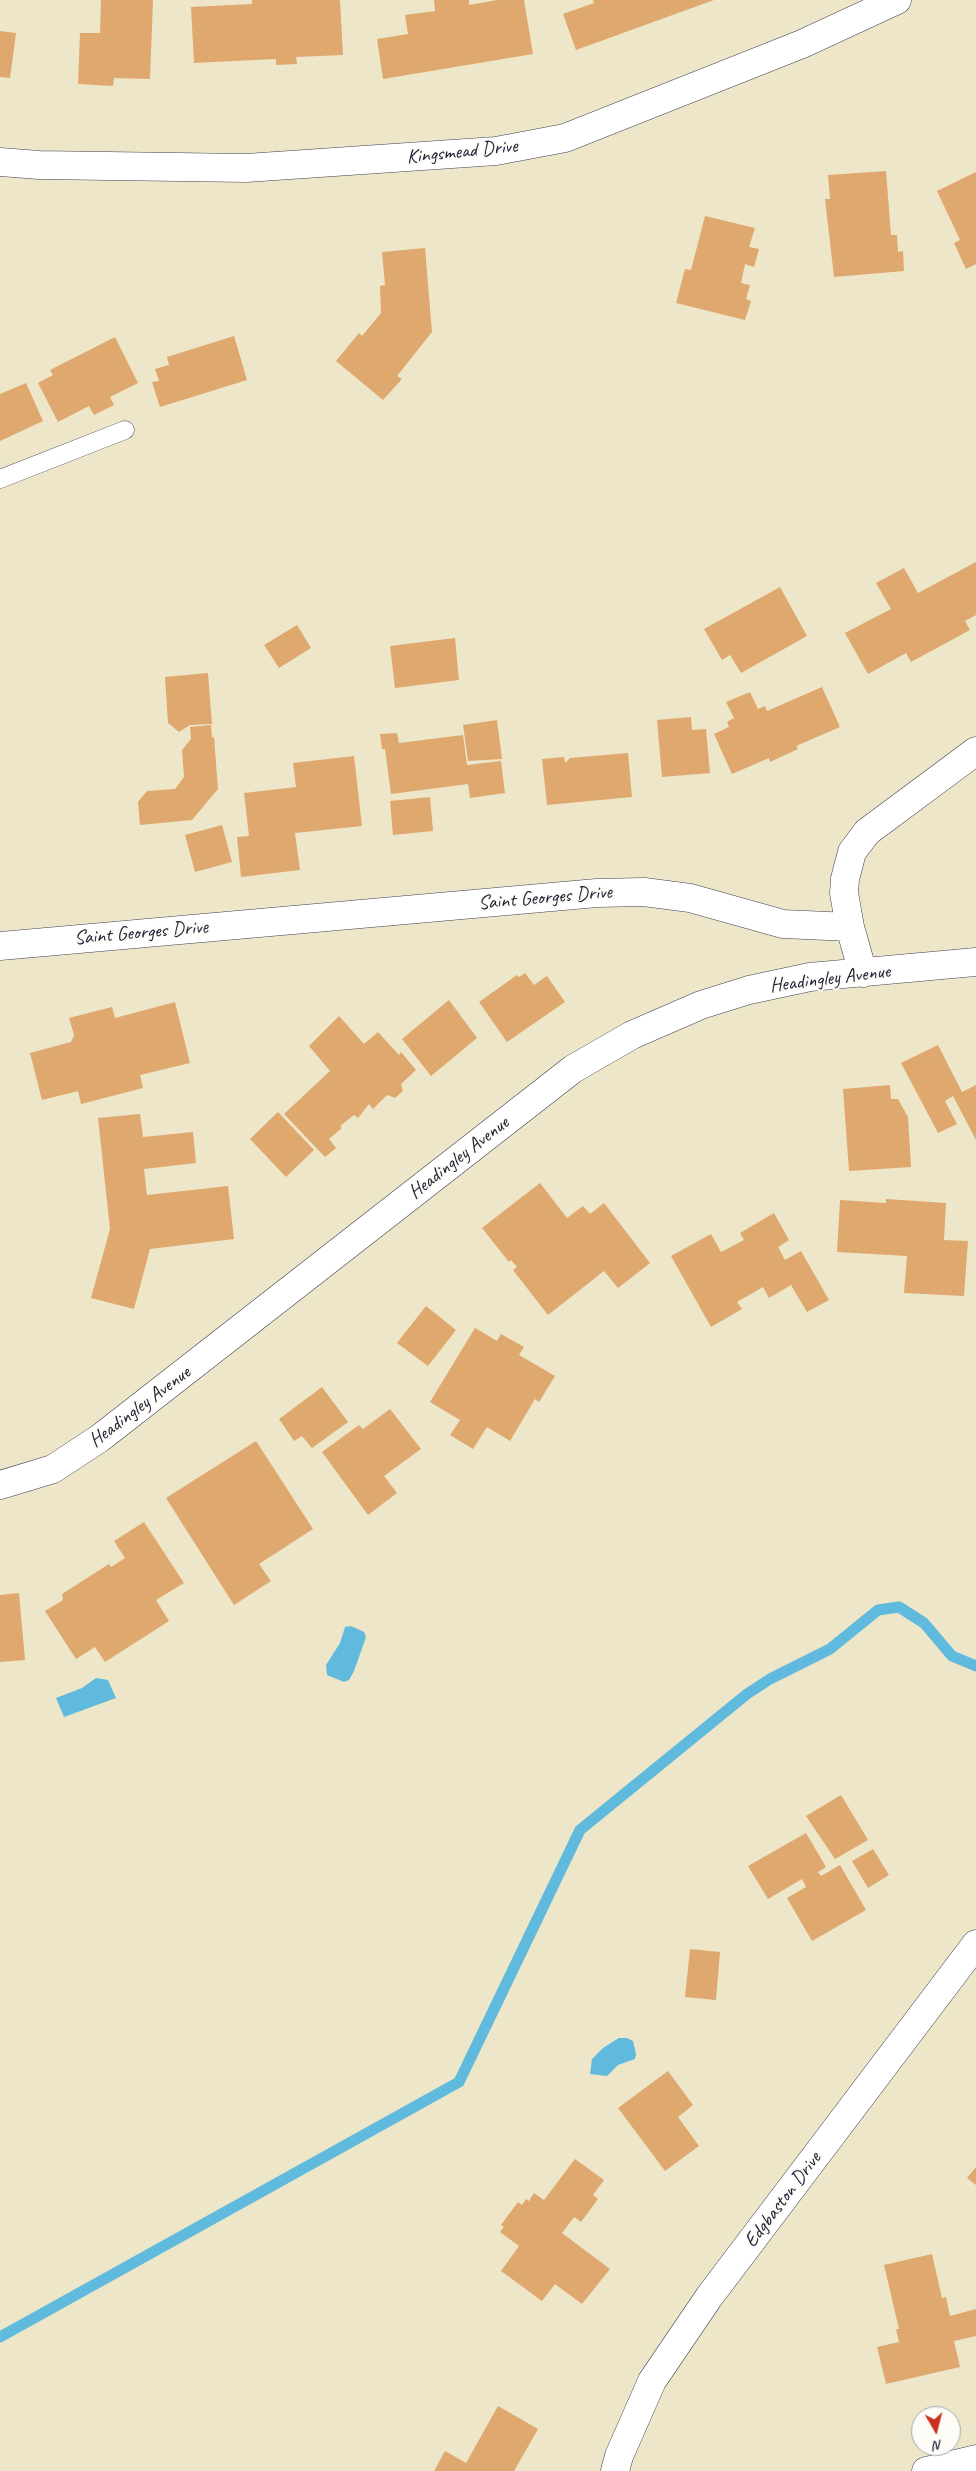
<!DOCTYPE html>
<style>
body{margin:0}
#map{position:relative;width:976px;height:2471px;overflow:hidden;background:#ede6c9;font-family:Caveat,sans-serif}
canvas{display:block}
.north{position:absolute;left:911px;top:2406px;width:50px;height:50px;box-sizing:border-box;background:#fdfcf7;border:1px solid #a5a5ac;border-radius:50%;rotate:172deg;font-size:14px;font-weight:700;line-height:20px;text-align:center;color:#22223b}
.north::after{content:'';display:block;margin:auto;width:18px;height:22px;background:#c8321e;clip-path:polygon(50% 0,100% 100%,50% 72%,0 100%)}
</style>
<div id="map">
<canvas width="976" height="2471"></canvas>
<div class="north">N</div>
</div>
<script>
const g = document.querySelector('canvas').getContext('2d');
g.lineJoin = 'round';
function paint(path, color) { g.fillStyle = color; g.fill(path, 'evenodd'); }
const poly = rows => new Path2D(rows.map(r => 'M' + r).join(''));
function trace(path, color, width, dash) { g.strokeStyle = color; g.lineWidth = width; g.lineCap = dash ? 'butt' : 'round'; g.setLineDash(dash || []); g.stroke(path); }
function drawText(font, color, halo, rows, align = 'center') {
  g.font = font + ' Caveat,sans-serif'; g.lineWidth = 4; g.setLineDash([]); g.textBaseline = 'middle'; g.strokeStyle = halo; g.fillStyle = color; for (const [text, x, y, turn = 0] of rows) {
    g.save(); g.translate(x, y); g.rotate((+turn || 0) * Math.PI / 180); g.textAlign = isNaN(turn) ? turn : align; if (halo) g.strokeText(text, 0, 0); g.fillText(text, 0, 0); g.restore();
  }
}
paint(poly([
 [351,1626,364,1632,366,1637,354,1671,349,1680,344,1682,327,1675,326,1665,340,1643,345,1627],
 [96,1678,108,1680,116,1698,64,1717,56,1698,82,1688],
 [619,2038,627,2038,633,2041,636,2054,635,2059,618,2065,607,2076,590,2074,592,2059,603,2048]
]), '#5fbadd');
trace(poly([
 [0,2337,459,2082,580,1830,747,1694,770,1679,830,1649,878,1610,899,1607,924,1623,952,1656,976,1666]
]), '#5fbadd', 11);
paint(poly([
 [101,0,153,0,150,79,114,78,113,86,78,84,80,33,100,33],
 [252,0,340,0,343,55,296,57,297,64,276,65,276,59,194,63,191,7,252,4],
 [434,0,469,0,469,5,497,0,524,0,533,54,383,79,377,39,408,34,405,15,435,11],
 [593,0,714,0,576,50,563,14,594,3],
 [0,31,16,33,10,78,0,77],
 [886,171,891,235,897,235,898,252,903,251,904,271,834,277,825,199,830,199,828,175],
 [976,172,976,264,966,269,954,243,960,240,937,191],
 [705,216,755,228,749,247,759,249,754,267,745,264,741,283,750,285,746,299,751,301,745,320,676,303,685,269,691,270],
 [425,248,432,332,397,376,402,379,383,400,336,361,359,333,362,336,381,313,380,286,385,285,382,252],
 [234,336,247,380,160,407,152,382,159,381,155,369,169,365,167,357],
 [115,337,138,383,110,397,114,405,94,415,89,406,58,422,38,383,53,375,50,370],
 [26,383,43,421,0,441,0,394],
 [976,562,976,615,965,621,970,630,911,662,906,653,868,674,845,633,891,609,876,583,904,568,918,593],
 [780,587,807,636,741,673,730,655,722,660,704,629],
 [297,625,311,648,279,668,264,645],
 [455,638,459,680,395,688,390,646],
 [208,673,212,724,190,725,179,732,168,723,165,677],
 [822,687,840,727,796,746,798,749,770,762,769,758,732,774,714,734,729,727,727,722,734,718,726,702,750,692,758,709,765,706,767,711],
 [691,717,692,730,706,729,710,773,662,777,657,720],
 [497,720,502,759,468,761,463,725],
 [211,725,212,738,214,737,218,789,192,820,140,825,138,802,147,791,175,789,184,777,182,750,191,739,190,727],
 [397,733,399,743,463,735,467,765,501,761,505,793,470,798,468,784,391,794,385,749,382,749,380,734],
 [628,753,632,797,547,805,542,759,564,757,565,763,570,758],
 [354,756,362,826,295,833,300,870,241,877,237,837,249,836,244,793,296,787,293,763],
 [430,797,433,831,393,835,390,801],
 [222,825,232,862,195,872,185,835],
 [525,973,534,985,547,976,565,1002,507,1042,479,1002,517,975,519,977],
 [449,1000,477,1038,431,1076,402,1039],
 [175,1002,190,1063,140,1075,143,1088,81,1104,78,1091,42,1100,30,1053,71,1042,74,1035,69,1018,112,1007,115,1018],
 [339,1016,364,1044,378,1032,399,1055,401,1052,416,1070,401,1084,403,1091,395,1098,387,1095,373,1109,369,1104,358,1118,354,1115,340,1126,342,1128,329,1139,336,1148,325,1157,284,1114,330,1071,309,1046],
 [938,1045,962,1092,976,1085,976,1140,953,1096,945,1101,957,1124,938,1133,901,1063],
 [890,1085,891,1099,898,1099,908,1117,911,1167,849,1171,843,1089],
 [278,1112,314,1150,286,1177,250,1139],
 [140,1114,143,1137,193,1132,196,1163,144,1169,147,1195,228,1186,234,1239,150,1249,134,1309,91,1298,110,1229,98,1118],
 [540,1183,567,1218,583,1206,590,1214,604,1203,650,1263,618,1288,604,1271,548,1315,513,1270,517,1267,511,1260,509,1262,482,1228],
 [886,1199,946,1203,944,1240,968,1241,964,1296,904,1293,907,1256,837,1252,840,1200,886,1203],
 [774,1213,789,1240,778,1247,785,1260,801,1251,829,1300,807,1312,791,1285,769,1298,763,1287,737,1302,742,1309,711,1327,671,1256,711,1234,721,1252,744,1240,740,1233],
 [426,1306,456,1330,428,1366,397,1343],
 [475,1328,497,1341,501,1334,524,1347,519,1355,555,1376,539,1402,535,1399,510,1441,487,1427,473,1449,450,1435,460,1420,430,1402],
 [322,1387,348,1422,312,1448,302,1436,294,1441,279,1419],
 [390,1409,421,1449,384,1476,397,1493,368,1515,322,1452,359,1425,363,1429],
 [256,1441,313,1529,259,1564,271,1581,234,1605,166,1498],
 [144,1522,184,1583,156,1600,169,1621,105,1662,95,1647,76,1659,45,1611,63,1600,62,1594,109,1564,111,1567,125,1558,114,1541],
 [19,1593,25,1660,0,1662,0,1595],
 [841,1795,868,1840,835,1859,806,1816],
 [806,1833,826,1867,818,1872,821,1876,840,1865,866,1910,812,1941,787,1898,806,1887,802,1879,768,1899,748,1866],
 [873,1849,889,1875,868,1888,852,1861],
 [690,1949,720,1952,716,2000,685,1997],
 [668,2071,693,2105,678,2117,699,2146,665,2171,618,2108],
 [575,2159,604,2180,593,2195,598,2199,581,2222,574,2217,562,2233,610,2269,582,2304,555,2284,542,2301,501,2271,519,2246,500,2232,504,2227,501,2225,518,2202,522,2205,526,2199,529,2201,534,2193,544,2200],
 [976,2167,976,2185,967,2178],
 [932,2254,942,2298,946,2297,950,2316,976,2309,976,2336,954,2341,960,2367,886,2384,877,2347,899,2342,896,2329,899,2329,884,2265],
 [498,2406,538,2429,514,2471,434,2471,445,2451,466,2463]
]), '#dea86e');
const service = poly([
 [0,479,125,430]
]);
const minor = poly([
 [0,162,39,165,246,168,496,151,565,138,802,44,897,0],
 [0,946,597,893,644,892,690,898,783,924,850,927],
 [863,973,850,927,844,893,845,879,852,852,867,832,976,751],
 [0,1485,53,1469,100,1438,573,1069,632,1035,701,1005,749,990,810,977,976,962],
 [615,2471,619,2456,652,2381,709,2297,976,1944],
 [926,2471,976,2459]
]);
trace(service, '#403f50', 19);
trace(minor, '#403f50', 29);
trace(service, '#fff', 18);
trace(minor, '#fff', 28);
drawText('20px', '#22223b', '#fdfcf7', [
 ["Kingsmead Drive",462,152,-6],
 ["Saint Georges Drive",545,898,-5],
 ["Saint Georges Drive",141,933,-5],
 ["Headingley Avenue",830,979,-7],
 ["Headingley Avenue",459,1158,-38],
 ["Headingley Avenue",140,1407,-37],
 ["Edgbaston Drive",783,2200,-53]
]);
</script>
